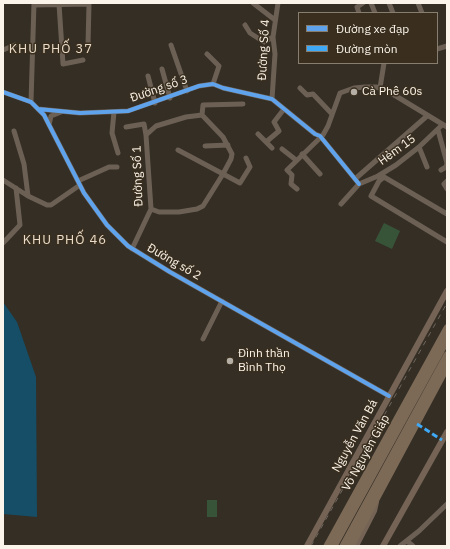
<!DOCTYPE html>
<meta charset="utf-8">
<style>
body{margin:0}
#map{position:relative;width:450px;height:549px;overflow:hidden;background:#342e25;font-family:"IBM Plex Sans",sans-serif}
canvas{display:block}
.frame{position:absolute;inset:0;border:4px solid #fbf4ea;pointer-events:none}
.legend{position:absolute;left:298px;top:12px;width:140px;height:52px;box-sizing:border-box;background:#3a2f1f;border:1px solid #877e70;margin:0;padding:5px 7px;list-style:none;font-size:12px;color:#fbf4ea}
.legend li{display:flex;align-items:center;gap:8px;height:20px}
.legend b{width:20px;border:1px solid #877e70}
</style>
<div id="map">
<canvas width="450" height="549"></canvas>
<div class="frame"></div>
<ul class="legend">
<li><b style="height:5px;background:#60a3ed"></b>Đường xe đạp</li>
<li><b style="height:5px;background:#3fa9f5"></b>Đường mòn</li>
</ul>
</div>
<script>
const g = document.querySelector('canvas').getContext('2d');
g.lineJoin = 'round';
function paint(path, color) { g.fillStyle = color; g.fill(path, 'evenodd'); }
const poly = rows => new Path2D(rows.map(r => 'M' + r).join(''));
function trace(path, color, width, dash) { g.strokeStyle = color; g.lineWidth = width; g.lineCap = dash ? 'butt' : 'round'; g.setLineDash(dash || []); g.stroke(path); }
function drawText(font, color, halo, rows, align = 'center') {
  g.font = font + ' "IBM Plex Sans",sans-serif'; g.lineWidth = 3; g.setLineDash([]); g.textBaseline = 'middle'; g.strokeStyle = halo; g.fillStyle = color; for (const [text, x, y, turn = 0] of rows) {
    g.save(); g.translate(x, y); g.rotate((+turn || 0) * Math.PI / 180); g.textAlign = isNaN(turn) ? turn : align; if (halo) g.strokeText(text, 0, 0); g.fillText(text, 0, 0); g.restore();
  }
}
paint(poly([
 [384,223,400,231,392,249,375,241],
 [207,500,217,500,217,517,207,517]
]), '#375439');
paint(poly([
 [3,302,17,322,36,377,37,517,3,514]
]), '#154e66');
trace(poly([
 [253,3,275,20],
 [371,3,375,13],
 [389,3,393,13],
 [418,3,422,13],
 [59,4,63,64,83,60],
 [34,5,89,4,88,45],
 [359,13,357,7,363,3],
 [245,25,250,33,264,42,273,37],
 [171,45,187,91],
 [437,49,447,46],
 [3,50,15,45],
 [207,54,219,66,213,84],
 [162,69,170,98],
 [148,76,155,103],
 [300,88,307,95,313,94,332,114],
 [380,88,384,63],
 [3,92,31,102,44,115,84,193,107,225,128,246,170,272,389,396],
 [272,99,275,54,273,37,278,3],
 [31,102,34,3],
 [38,109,80,113,128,111,199,86,213,84,223,88,272,99,315,134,320,136,359,184],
 [114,112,112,133,118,153],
 [202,115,203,105,243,104],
 [49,125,51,116,61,112],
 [126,127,144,124,146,135,151,209,132,249],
 [438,130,447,163,446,167,441,170],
 [14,131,24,164,28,196],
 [258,134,272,148],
 [146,135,156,126,186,117,202,115,223,137,232,154,231,159,223,174,203,206,197,209,179,212,159,212,151,209],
 [266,142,279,131,274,122,284,109],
 [205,146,228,145],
 [419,147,427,167],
 [282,149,296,160],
 [178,150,240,183,250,167,246,158],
 [302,154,320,174],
 [355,179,427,116],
 [3,180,28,196,47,205,51,205,80,185],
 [78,181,109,167,117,167],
 [447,181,444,184,447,189],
 [297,189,291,184,292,175,287,170,323,135,328,126,340,93,354,88,365,87,376,87,386,90,447,127],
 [341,204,359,184,378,176,396,165,419,147,442,125],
 [447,214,384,177,379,181,371,196,447,242],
 [3,243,20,225,16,188],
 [203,339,222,301],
 [407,541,413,546],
 [400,546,419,531,447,504]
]), '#6c6054', 5);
trace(poly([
 [307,546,447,291],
 [356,546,374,511,376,502],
 [383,546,447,432]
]), '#756455', 6);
trace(poly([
 [327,546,447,328],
 [334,546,447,340],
 [343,546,447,355],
 [351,546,447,367]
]), '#7c6a57', 7);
trace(poly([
 [311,546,447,303]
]), '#70675f', 1, [5, 5]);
trace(poly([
 [417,424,442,440]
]), '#3fa9f5', 3, [6, 3]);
trace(poly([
 [3,92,31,102,44,115,84,193,107,225,128,246,170,272,389,396],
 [38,109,80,113,128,111,199,86,213,84,223,88,272,99,315,134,320,136,359,184]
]), '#60a3ed', 4);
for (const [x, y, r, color] of [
 [354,92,4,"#b5afa5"],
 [230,361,4,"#b5afa5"]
]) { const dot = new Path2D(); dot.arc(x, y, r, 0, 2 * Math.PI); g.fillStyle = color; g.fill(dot); trace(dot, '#3a2f1f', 1.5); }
drawText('12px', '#fbf4ea', '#3a2f1f', [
 ["Đường Số 4",264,50,-87],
 ["Đường số 3",159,89,-19],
 ["Hẻm 15",397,150,-36],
 ["Đường Số 1",138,176,-92],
 ["Đường số 2",174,262,30],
 ["Nguyễn Văn Bá",355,436,-61],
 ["Võ Nguyên Giáp",366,453,-61]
]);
drawText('12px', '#fbf4ea', '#3a2f1f', [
 ["Cà Phê 60s",362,92],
 ["Đình thần",238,354],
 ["Bình Thọ",238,368]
], 'left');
g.letterSpacing = '1px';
drawText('13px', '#eadcc8', '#3a2f1f', [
 ["KHU PHỐ 37",51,49],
 ["KHU PHỐ 46",65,240]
]);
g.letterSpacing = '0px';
</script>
